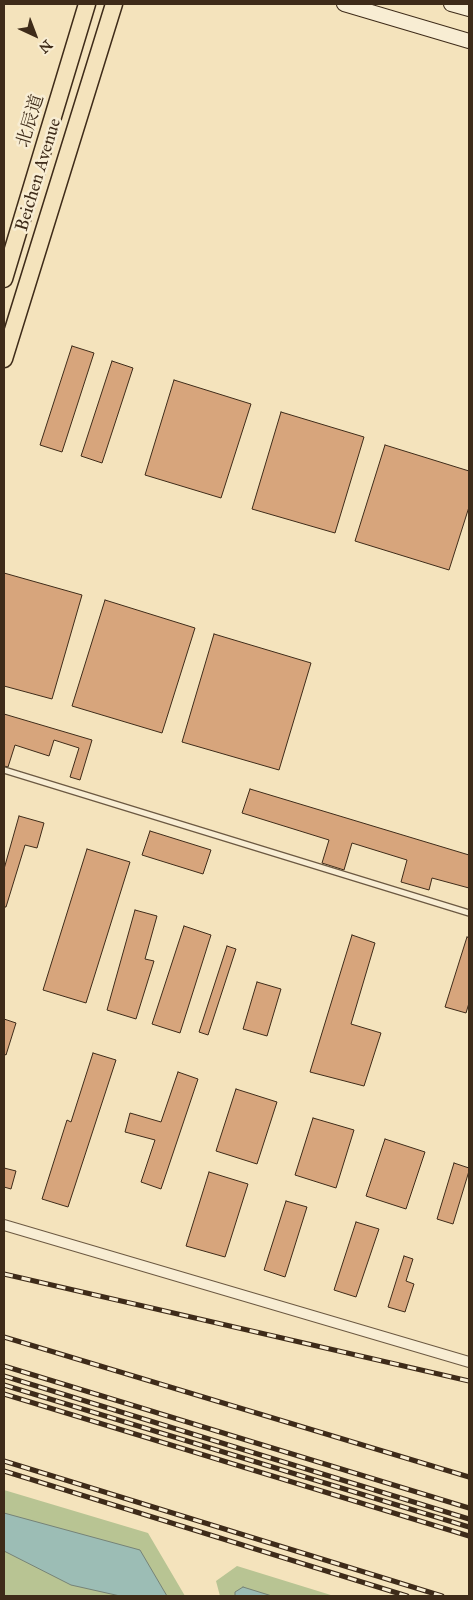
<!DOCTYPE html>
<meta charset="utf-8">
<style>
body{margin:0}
#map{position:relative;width:473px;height:1600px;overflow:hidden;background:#f4e3bc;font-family:"IM FELL Great Primer",serif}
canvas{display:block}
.frame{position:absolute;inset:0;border:5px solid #3e2b19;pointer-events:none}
.north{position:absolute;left:10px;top:10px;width:50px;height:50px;-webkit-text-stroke:4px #f8edd3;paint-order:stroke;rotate:137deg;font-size:14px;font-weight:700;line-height:20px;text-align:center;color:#3e2b19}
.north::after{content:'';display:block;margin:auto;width:18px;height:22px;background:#3e2b19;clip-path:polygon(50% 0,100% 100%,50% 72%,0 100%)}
</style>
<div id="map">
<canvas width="473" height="1600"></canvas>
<div class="frame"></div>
<div class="north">N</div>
</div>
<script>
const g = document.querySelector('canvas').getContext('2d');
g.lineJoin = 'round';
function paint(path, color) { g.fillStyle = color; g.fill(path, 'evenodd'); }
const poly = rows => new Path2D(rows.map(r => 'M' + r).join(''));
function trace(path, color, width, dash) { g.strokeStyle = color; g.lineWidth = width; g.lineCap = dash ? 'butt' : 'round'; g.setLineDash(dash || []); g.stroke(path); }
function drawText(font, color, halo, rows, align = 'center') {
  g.font = font + ' "IM FELL Great Primer","Noto Serif SC",serif'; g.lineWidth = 5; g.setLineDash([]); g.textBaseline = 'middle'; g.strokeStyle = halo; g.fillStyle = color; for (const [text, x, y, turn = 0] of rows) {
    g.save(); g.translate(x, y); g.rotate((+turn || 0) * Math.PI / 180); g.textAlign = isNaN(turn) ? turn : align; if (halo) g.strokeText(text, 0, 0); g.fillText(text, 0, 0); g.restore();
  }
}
paint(poly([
 [4,1490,148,1533,185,1596,4,1596],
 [237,1566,334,1596,220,1596,216,1581]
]), '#b8c493');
const water = poly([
 [4,1513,140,1550,167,1596,120,1596,71,1585,4,1551,4,1513],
 [243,1587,272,1596,235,1596,235,1592,243,1587]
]);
paint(water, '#9cbdb5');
trace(water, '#768377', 1);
const building = poly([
 [72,346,94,353,62,452,40,445,72,346],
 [112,361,133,368,102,463,81,456,112,361],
 [174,380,251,404,221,498,145,475,174,380],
 [281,412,364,437,335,533,252,509,281,412],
 [385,445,469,471,469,507,449,570,355,541,385,445],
 [4,573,82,595,52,699,4,686,4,573],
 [105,600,195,628,162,733,72,706,105,600],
 [214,634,311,663,279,770,182,742,214,634],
 [4,714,92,740,80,780,70,777,79,748,54,740,49,756,15,745,8,767,4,766,4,714],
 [250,789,469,855,469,888,432,878,429,890,401,882,407,860,352,843,344,870,322,863,329,840,242,813,250,789],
 [19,816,44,823,37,848,25,845,6,907,4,907,4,869,19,816],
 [150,831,211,850,203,874,142,855,150,831],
 [87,849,130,862,86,1003,43,990,87,849],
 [135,910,157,916,145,959,154,961,136,1019,107,1010,135,910],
 [184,926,211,935,180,1033,152,1024,184,926],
 [352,935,375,943,351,1024,381,1033,364,1086,310,1072,352,935],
 [467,937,469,938,469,1003,466,1013,445,1007,467,937],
 [227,946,236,949,208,1035,199,1032,227,946],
 [257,982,281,989,267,1036,243,1029,257,982],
 [4,1019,16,1023,6,1055,4,1054,4,1019],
 [93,1053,116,1060,68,1207,42,1199,67,1120,71,1122,93,1053],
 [178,1072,198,1079,161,1189,141,1182,155,1140,125,1132,130,1113,161,1122,178,1072],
 [236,1089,277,1102,257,1164,216,1151,236,1089],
 [313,1118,354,1130,336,1188,295,1175,313,1118],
 [385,1139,425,1152,406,1209,366,1196,385,1139],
 [454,1163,469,1168,469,1171,453,1224,437,1219,454,1163],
 [4,1168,16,1171,11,1189,4,1187,4,1168],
 [209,1172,248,1184,225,1257,186,1246,209,1172],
 [286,1201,307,1207,285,1277,264,1270,286,1201],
 [356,1222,379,1229,356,1297,334,1290,356,1222],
 [404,1256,413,1259,406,1281,414,1284,405,1312,388,1307,404,1256]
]);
paint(building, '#d7a57c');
trace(building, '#3e2b19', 1);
const service = poly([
 [4,770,469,913]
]);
const minor = poly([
 [4,1225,469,1362]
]);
const secondary = poly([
 [344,4,469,41],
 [451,4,469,9]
]);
const primary = poly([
 [4,279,87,4],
 [4,359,114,4]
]);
trace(service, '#6c5942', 8);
trace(minor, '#6c5942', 12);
trace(secondary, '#3e2b19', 16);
trace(primary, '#3e2b19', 19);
trace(service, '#f8edd3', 5);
trace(minor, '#f8edd3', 10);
trace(secondary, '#f8edd3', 14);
trace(primary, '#f4e3bc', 16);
const rail = poly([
 [4,1274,469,1381],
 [4,1337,469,1477],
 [4,1366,469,1508],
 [4,1376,469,1519],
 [4,1385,469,1527],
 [4,1394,469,1536],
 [4,1461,442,1596],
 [4,1471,407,1596]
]);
trace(rail, '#3e2b19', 5);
trace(rail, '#f8edd3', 3, [9]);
drawText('18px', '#3e2b19', '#f8edd3', [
 ["北辰道",31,121,-73],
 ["Beichen Avenue",39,175,-73]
]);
</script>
